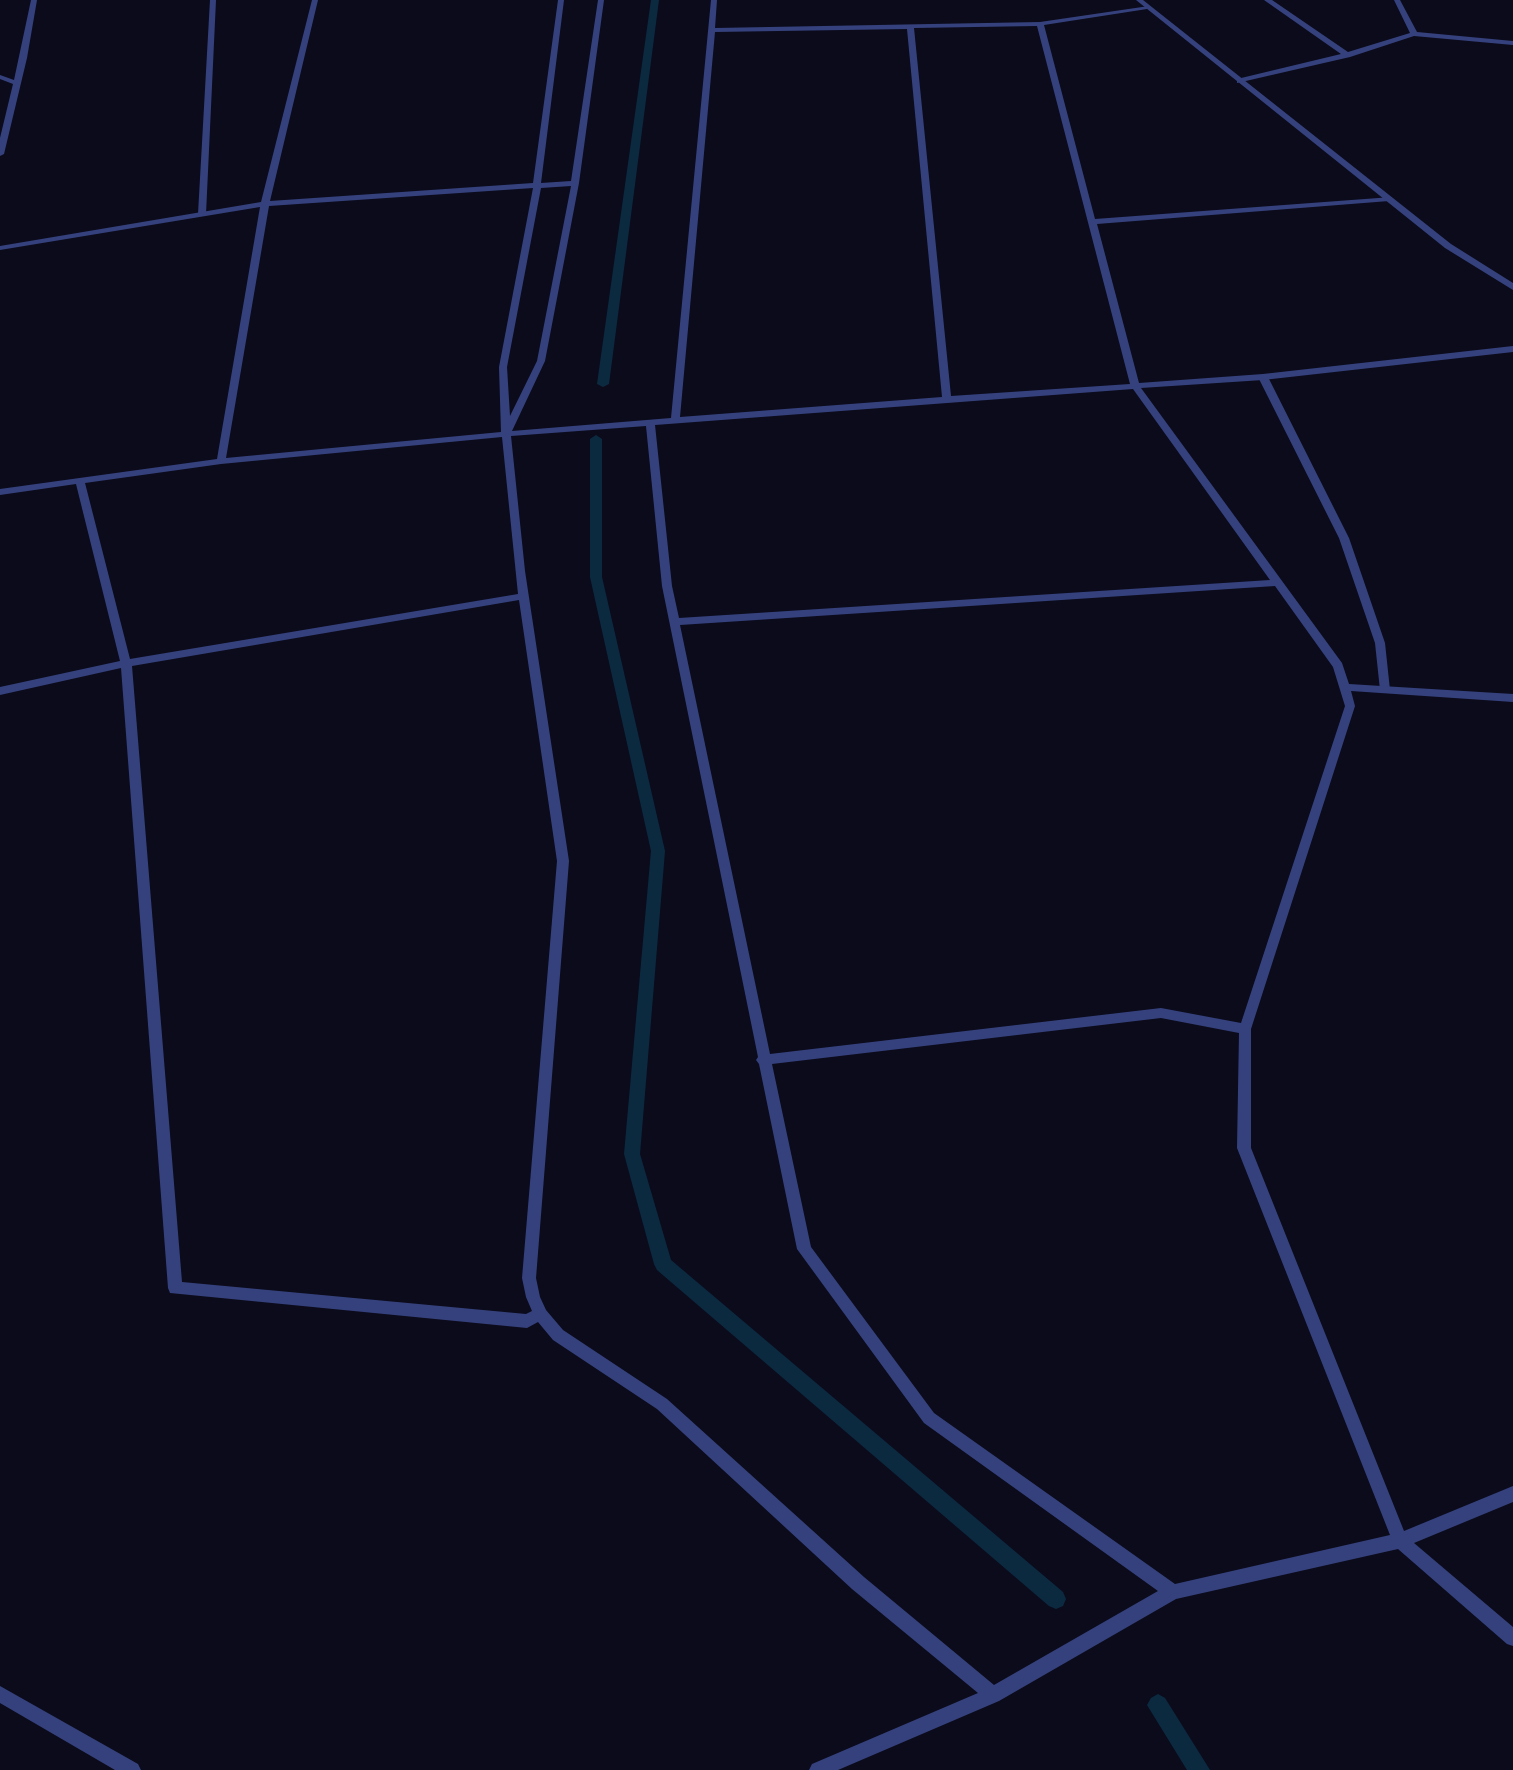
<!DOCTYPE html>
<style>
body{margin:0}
canvas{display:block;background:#0b0b1c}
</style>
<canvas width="1513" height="1770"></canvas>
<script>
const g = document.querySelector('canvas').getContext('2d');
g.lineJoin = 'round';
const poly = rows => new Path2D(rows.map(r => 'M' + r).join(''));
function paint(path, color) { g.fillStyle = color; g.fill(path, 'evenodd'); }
paint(poly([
 [651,0,659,0,609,384,603,387,597,384,651,0],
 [596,435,602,439,602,577,665,851,640,1154,671,1260,1063,1592,1066,1599,1063,1606,1056,1609,1049,1606,657,1270,654,1264,624,1154,651,851,590,577,590,439,596,435],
 [1158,1694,1165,1698,1210,1770,1187,1770,1147,1705,1151,1698,1158,1694]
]), '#0b2a40');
paint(poly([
 [210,0,216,0,206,214,202,216,198,214,210,0],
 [1263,374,1268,377,1349,538,1385,643,1390,690,1389,693,1381,693,1380,690,1375,643,1339,538,1258,377,1263,374]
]), '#35417c');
paint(poly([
 [31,0,37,0,27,58,4,154,0,156,0,138,13,84,0,79,0,75,14,80,31,0],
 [312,0,318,0,270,201,533,183,558,0,564,0,541,183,571,181,598,0,604,0,579,183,545,361,512,431,671,418,711,0,717,0,715,28,1040,22,1149,6,1150,7,1147,9,1044,25,1095,219,1392,197,1392,201,1389,201,1097,224,1139,383,1263,374,1513,346,1513,352,1263,380,1141,388,1342,663,1349,684,1513,694,1513,702,1351,691,1355,706,1251,1029,1251,1148,1404,1531,1513,1486,1513,1502,1414,1543,1513,1627,1513,1646,1507,1644,1398,1549,1176,1599,999,1701,838,1770,809,1770,812,1764,978,1693,852,1589,657,1409,553,1340,538,1322,527,1328,170,1293,168,1288,121,668,0,695,0,687,120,661,76,484,0,495,0,489,217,459,260,207,0,250,0,246,261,202,312,0],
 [1037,26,1130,384,951,396,914,28,1037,26],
 [907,29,942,397,680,417,715,32,907,29],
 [571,186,537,361,510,416,507,367,541,188,571,186],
 [533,188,499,367,501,432,226,458,269,206,533,188],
 [1133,389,1270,580,679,618,672,586,655,425,1133,389],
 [646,426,662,586,758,1057,756,1060,759,1064,797,1249,924,1423,1158,1591,994,1685,864,1577,667,1399,563,1330,546,1310,540,1297,536,1278,569,861,525,571,511,436,646,426],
 [502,437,518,594,130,659,85,483,221,464,502,437],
 [1275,586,1333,667,1345,706,1241,1023,1161,1008,770,1054,680,625,1275,586],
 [519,600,557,861,522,1278,526,1297,532,1311,526,1314,182,1282,132,666,519,600],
 [1161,1018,1239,1033,1237,1148,1390,1535,1175,1584,934,1413,811,1247,772,1064,1161,1018],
 [1264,0,1272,0,1348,52,1410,33,1394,0,1400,0,1417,32,1513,41,1513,45,1414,36,1350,57,1237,83,1237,79,1341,54,1264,0],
 [0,1686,138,1764,141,1770,115,1770,0,1703,0,1686]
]), '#35417c');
paint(poly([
 [1136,0,1143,0,1451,244,1513,283,1513,290,1445,248,1136,0]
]), '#35417c');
</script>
